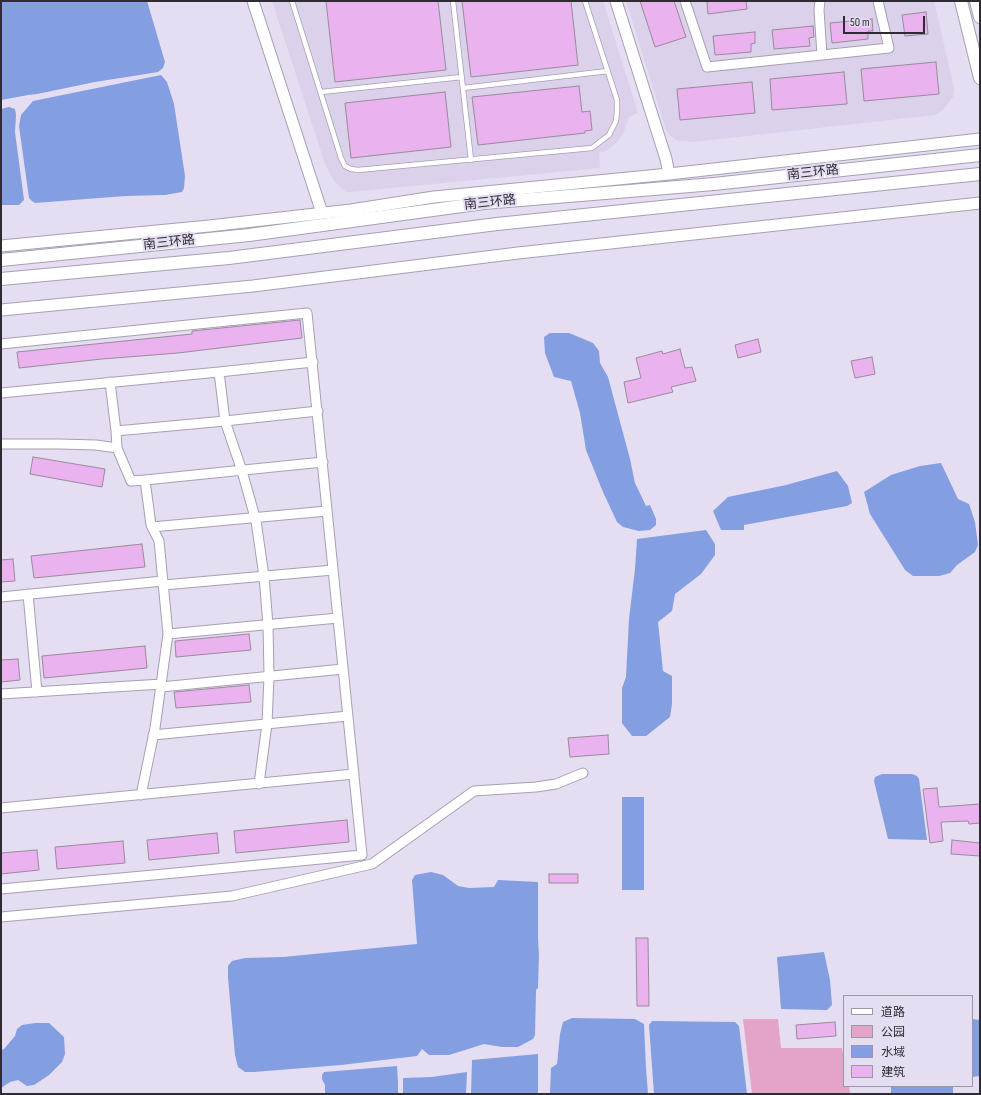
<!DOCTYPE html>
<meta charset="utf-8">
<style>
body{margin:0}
#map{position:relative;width:981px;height:1095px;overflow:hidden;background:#e5ddf1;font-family:"Sofia Sans Condensed","Noto Sans SC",sans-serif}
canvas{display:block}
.frame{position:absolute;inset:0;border:2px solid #2e2b33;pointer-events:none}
.legend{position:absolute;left:843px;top:995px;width:130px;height:92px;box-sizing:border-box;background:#e5ddf1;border:1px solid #9c96a5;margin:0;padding:5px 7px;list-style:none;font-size:12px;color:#2e2b33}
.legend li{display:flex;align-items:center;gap:8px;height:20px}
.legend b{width:20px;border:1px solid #9c96a5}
.scale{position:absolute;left:843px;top:16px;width:82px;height:18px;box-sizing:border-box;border:2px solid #2e2b33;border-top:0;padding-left:5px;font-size:12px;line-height:14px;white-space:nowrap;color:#2e2b33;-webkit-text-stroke:3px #e5ddf1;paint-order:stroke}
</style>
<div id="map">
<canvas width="981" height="1095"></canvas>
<div class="frame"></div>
<ul class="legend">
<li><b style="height:5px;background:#fff"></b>道路</li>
<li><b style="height:11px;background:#e4a4ca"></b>公园</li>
<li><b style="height:11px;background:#839ee1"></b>水域</li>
<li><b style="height:11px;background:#eab2ef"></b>建筑</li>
</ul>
<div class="scale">50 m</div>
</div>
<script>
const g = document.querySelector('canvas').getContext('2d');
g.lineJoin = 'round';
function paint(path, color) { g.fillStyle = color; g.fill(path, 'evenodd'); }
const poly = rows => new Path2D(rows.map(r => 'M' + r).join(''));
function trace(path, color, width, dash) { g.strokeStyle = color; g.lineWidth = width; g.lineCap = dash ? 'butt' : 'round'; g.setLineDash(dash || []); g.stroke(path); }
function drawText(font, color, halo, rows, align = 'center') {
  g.font = font + ' "Sofia Sans Condensed","Noto Sans SC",sans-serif'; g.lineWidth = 4; g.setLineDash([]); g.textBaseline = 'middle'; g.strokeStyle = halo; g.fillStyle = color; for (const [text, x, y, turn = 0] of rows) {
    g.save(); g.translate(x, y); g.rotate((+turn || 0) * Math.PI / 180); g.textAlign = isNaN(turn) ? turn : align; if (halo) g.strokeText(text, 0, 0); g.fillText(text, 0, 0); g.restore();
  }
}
paint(poly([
 [272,1,603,1,638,113,629,117,623,134,615,144,606,151,599,153,600,168,350,192,346,192,335,182,329,172,325,164],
 [626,1,934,1,954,88,953,97,943,110,935,115,693,142,678,141,670,136,666,130]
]), '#dcd1eb');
paint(poly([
 [743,1019,778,1019,781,1048,842,1048,844,1060,844,1086,849,1086,850,1094,752,1094]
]), '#e4a4ca');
paint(poly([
 [1,1,147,1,165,62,163,68,158,72,95,82,37,94,28,95,1,100],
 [161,75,167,82,174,104,185,176,184,188,182,192,165,195,125,196,35,203,32,201,29,198,19,126,21,115,33,101],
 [9,107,15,109,16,115,15,132,24,200,19,205,1,205,1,109],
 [550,333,569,333,593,343,599,351,600,363,608,377,630,459,635,483,646,506,650,505,656,519,656,525,650,530,639,531,623,527,617,522,603,492,586,450,580,413,571,381,554,377,545,353,544,337],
 [941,463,958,499,969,504,975,522,978,545,975,552,957,565,950,573,939,576,913,576,905,570,870,514,864,492,891,475,920,466],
 [837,471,848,486,852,503,847,506,744,525,744,530,721,530,713,511,728,497,786,485],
 [706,530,715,544,715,555,701,574,675,594,672,611,658,622,663,671,672,676,672,704,670,717,646,736,632,736,622,723,622,688,626,677,629,619,635,569,637,539],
 [882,774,912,774,917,776,919,779,927,840,888,839,874,781,875,777],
 [622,797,644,797,644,890,622,890],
 [431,872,443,875,458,886,469,888,494,887,498,880,538,882,538,939,539,954,538,988,536,990,535,1035,533,1039,518,1047,502,1047,484,1044,449,1055,429,1055,422,1049,417,1056,341,1065,254,1072,245,1072,238,1067,235,1055,228,978,228,966,232,961,245,958,283,957,417,944,412,880,415,875],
 [824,952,830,980,832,1005,827,1010,781,1009,777,957],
 [572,1018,635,1019,644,1024,646,1068,648,1094,550,1094,551,1068,557,1064,560,1034,563,1022],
 [972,1019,980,1020,980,1076,972,1077],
 [652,1021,735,1022,739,1026,747,1094,654,1094,649,1025],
 [35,1023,49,1023,64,1037,65,1054,62,1062,49,1075,34,1085,27,1086,18,1080,10,1082,1,1088,1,1050,4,1049,15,1036,17,1029,22,1025],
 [538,1054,538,1094,471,1094,472,1060],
 [397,1066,398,1082,398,1094,325,1094,325,1085,322,1079,322,1075,324,1072],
 [467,1072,466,1094,403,1094,403,1078,432,1077],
 [891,1086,953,1086,953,1094,891,1094]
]), '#839ee1');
const building = poly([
 [326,1,438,1,446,70,335,82,326,1],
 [462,1,571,1,578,65,471,77,462,1],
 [640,1,674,1,686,37,655,47,640,1],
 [707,1,746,1,747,9,708,14,707,1],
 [926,12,928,34,905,36,902,15,926,12],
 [872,19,873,31,868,31,868,39,832,43,830,23,872,19],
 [813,26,814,37,809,38,810,46,774,49,772,30,813,26],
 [755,32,755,43,751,44,751,52,715,55,713,36,755,32],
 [936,62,939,94,864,101,861,69,936,62],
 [844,72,847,104,772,110,770,79,844,72],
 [752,82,755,113,680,120,677,89,752,82],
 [579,86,582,112,590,111,592,130,585,131,585,133,478,145,472,97,579,86],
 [445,92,451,147,351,158,345,103,445,92],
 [300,320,302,338,178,353,102,359,19,368,17,352,192,334,192,331,300,320],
 [758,339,761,352,738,358,735,345,758,339],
 [680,349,685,368,692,367,696,381,671,387,673,392,628,403,624,382,641,378,636,358,662,351,663,354,680,349],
 [872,357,875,374,855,378,851,361,872,357],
 [33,457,105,469,102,487,30,474,33,457],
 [142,544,145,567,34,578,31,556,142,544],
 [13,559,15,581,1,582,1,560,13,559],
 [249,634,251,650,176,657,175,641,249,634],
 [145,646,147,668,44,678,42,656,145,646],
 [18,659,20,680,1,682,1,660,18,659],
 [249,685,251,702,176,708,174,692,249,685],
 [608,735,609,754,570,757,568,738,608,735],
 [937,788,939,807,980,804,980,823,969,824,968,821,941,822,943,841,930,843,923,789,937,788],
 [347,820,349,842,236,853,234,831,347,820],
 [217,833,219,853,149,860,147,840,217,833],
 [952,840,980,843,980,856,951,854,952,840],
 [123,841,125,863,57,869,55,847,123,841],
 [37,850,39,870,1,874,1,853,37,850],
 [549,874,578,874,578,883,549,883,549,874],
 [636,938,648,938,649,1006,637,1006,636,938],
 [835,1022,836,1036,797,1039,796,1025,835,1022]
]);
paint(building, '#eab2ef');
trace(building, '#998b9a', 1);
const service = poly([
 [292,1,341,158,345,166,351,169,358,170,592,148,601,141,609,135,616,121,617,112,617,100,585,1],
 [453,1,471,160],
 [463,88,608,71],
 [321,92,462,77]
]);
const minor = poly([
 [685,1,707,67,889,48,878,1],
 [820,1,819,10,822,55],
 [1,344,178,326,307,313,362,855,175,873,1,889],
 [219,372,225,421,242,471,256,521,264,576,268,625,269,676,267,724,259,784],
 [110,382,116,431,117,448,131,481,145,480,151,525,159,541,168,634,155,728,141,795],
 [1,393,219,372,313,362],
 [116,431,225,421,318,411],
 [1,444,59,444,96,445,117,448],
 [145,480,323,462],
 [152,527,327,511],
 [164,585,333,570],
 [28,594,37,692],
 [1,597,163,581],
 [168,634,338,618],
 [161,687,343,669],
 [1,694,162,684],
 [153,735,348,716],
 [1,808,354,774],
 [1,917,232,896,372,864,474,791,536,787,556,784,583,773]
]);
const tertiary = poly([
 [253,1,322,213],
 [616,1,666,159,669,174],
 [1,246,209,226,351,210,434,197,669,174,980,139],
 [1,310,253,286,518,253,980,203]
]);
const secondary = poly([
 [961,1,980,78],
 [976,1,980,17],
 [1,260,249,235,484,203,714,184,980,155],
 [1,279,229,258,497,224,980,174]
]);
trace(service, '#a79fb2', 6);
trace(minor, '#a79fb2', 11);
trace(tertiary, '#a79fb2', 13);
trace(secondary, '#a79fb2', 14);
trace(service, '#fff', 4.5);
trace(minor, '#fff', 9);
trace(tertiary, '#fff', 11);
trace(secondary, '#fff', 12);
drawText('13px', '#2e2b33', '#e5ddf1', [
 ["南三环路",813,173,-6],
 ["南三环路",490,203,-6],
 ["南三环路",169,243,-6]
]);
</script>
